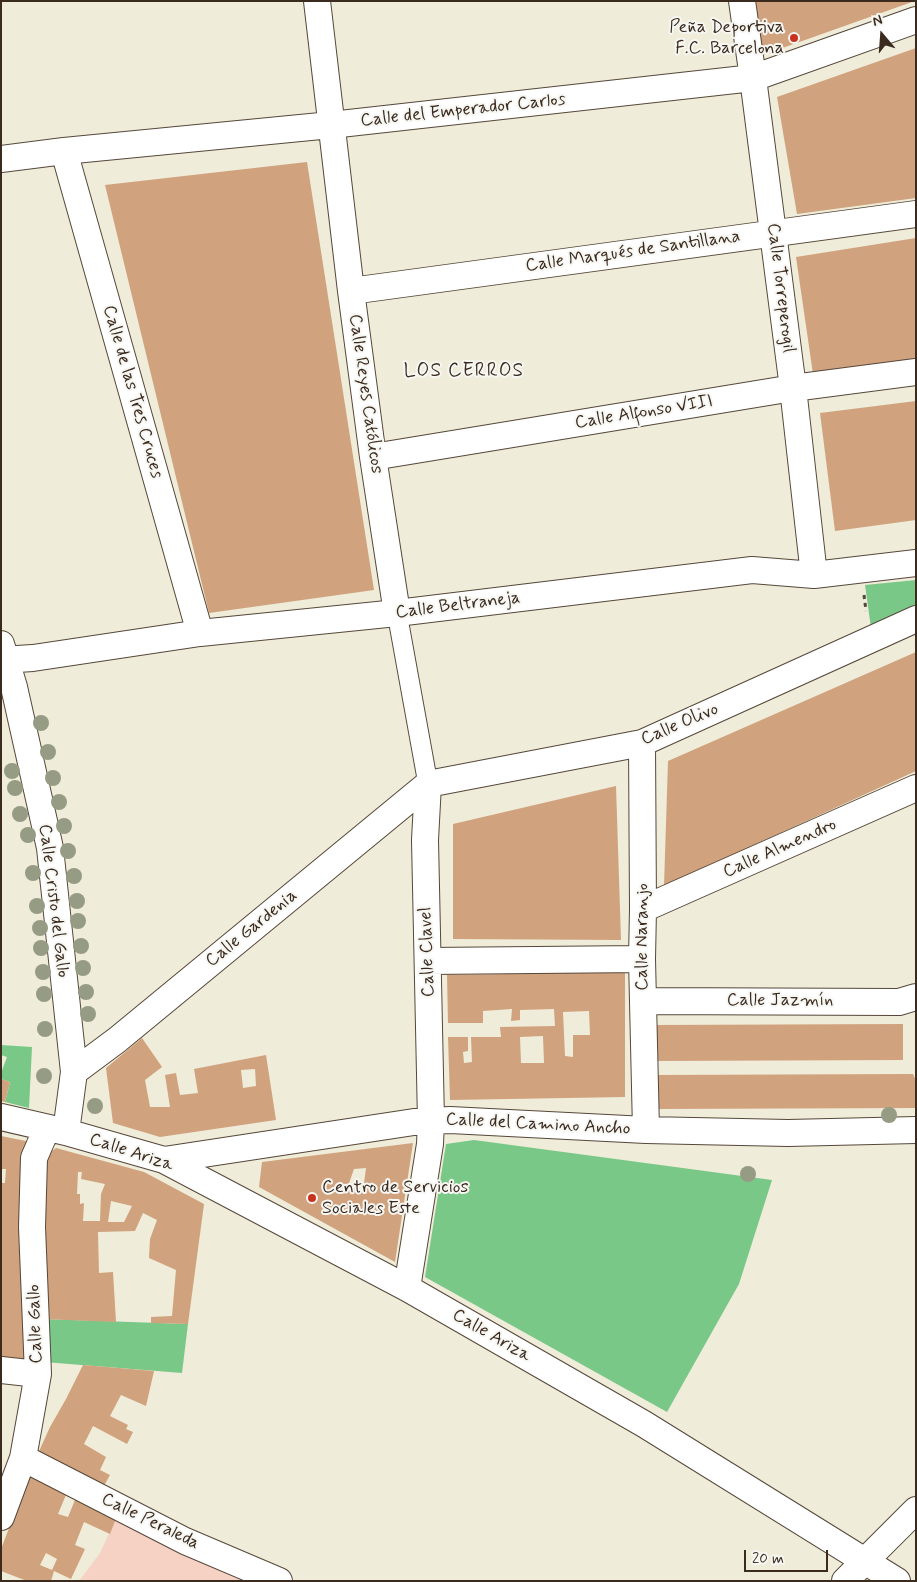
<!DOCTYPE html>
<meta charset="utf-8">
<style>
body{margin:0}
#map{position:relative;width:917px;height:1582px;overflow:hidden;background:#efecd9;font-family:Mynerve,sans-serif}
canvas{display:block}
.frame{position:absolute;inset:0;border:2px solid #3b2a1e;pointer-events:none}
.north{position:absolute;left:857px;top:10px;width:50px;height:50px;-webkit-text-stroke:4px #f6f6f2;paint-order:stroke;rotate:342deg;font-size:14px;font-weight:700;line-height:20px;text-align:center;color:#3b2a1e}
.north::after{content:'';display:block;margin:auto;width:18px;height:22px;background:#3b2a1e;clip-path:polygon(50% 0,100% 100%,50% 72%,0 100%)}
.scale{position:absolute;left:744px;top:1550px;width:84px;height:22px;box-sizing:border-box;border:2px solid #3b2a1e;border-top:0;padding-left:6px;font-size:15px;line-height:18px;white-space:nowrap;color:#3b2a1e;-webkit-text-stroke:4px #f6f6f2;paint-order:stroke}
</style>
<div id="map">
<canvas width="917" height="1582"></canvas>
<div class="frame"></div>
<div class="north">N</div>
<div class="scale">20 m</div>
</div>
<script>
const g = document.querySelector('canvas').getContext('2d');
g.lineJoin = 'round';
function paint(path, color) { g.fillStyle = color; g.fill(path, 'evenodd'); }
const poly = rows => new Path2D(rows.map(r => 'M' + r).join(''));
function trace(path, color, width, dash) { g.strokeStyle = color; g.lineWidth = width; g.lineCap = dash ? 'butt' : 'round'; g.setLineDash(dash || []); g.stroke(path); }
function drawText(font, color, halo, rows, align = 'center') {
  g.font = font + ' Mynerve,sans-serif'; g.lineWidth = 4; g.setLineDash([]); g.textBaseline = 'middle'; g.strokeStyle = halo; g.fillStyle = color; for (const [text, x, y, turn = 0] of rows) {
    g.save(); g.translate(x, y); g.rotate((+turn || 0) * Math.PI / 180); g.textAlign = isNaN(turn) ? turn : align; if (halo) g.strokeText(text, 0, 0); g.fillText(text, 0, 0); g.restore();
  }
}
paint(poly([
 [117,1516,250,1581,79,1581,100,1553]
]), '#f6d2c4');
paint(poly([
 [916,580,916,607,871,628,865,585],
 [1,1045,32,1047,29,1108,5,1102,10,1082,1,1079,1,1073,7,1057,1,1055],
 [474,1140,772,1180,739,1284,667,1412,425,1277,446,1144],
 [43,1319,188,1324,182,1373,44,1362]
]), '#7ac888');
paint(poly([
 [752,1,912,1,912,2,760,56],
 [916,48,916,198,797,214,777,97],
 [307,162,374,590,209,613,105,185],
 [916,238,916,360,813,374,796,257],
 [916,401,916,520,835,531,820,413],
 [916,652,916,771,664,886,668,761],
 [616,786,621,940,453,939,453,824],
 [625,972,625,1097,450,1100,448,1037,468,1037,468,1051,463,1052,464,1063,472,1062,471,1037,501,1037,500,1027,555,1026,554,1009,520,1010,520,1020,511,1021,512,1009,483,1011,483,1023,448,1023,447,975],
 [589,1011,590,1035,573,1035,573,1057,565,1056,563,1012],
 [543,1036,544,1063,521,1063,520,1037],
 [903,1024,903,1060,653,1061,653,1025],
 [142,1038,162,1067,145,1080,150,1107,170,1107,165,1075,176,1073,180,1095,198,1093,194,1069,266,1055,276,1120,160,1137,113,1123,106,1068],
 [255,1069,256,1086,243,1088,241,1070],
 [913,1074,916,1081,916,1108,654,1109,653,1075],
 [1,1079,10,1082,5,1102,1,1101],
 [1,1136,26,1141,25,1184,28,1363,1,1361,1,1183,5,1183,6,1169,1,1169],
 [413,1143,395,1262,259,1187,262,1162],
 [366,1168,363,1191,348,1186,354,1169],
 [56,1148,144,1172,204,1204,188,1324,151,1323,151,1317,172,1316,176,1270,149,1258,150,1239,157,1220,143,1213,135,1231,98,1232,99,1273,113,1272,116,1322,43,1319,41,1159],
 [78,1172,82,1172,81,1179,105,1184,101,1194,100,1221,83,1221,84,1203,80,1204,80,1194,77,1194],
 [111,1201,132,1206,124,1222,108,1222],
 [83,1365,154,1371,146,1406,121,1395,110,1416,128,1425,126,1429,133,1432,127,1444,93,1426,84,1444,106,1457,100,1470,110,1475,101,1491,36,1458,50,1427,66,1399],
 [31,1471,68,1490,58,1514,68,1517,77,1495,117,1516,110,1534,84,1522,75,1545,85,1549,71,1579,54,1571,51,1581,27,1581,1,1571,1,1549],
 [46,1553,57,1559,52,1570,40,1565]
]), '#d0a27e');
const pedestrian = poly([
 [397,613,428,784]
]);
const minor = poly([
 [317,1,351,291,373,457,397,613],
 [742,1,753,78,793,388,814,575],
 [64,151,200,633],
 [1,159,64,151,331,125,753,78,916,20],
 [351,291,916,214],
 [373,457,793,388,916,372],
 [1,644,14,687,50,848,74,1072,66,1132],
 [1,660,33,658,200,633,397,613,752,570,814,575,916,563],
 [642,743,643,909,642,959,646,1130],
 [643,909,916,788],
 [428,961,642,959],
 [643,1001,899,1002,916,997],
 [74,1072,117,1040,428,784,642,743,916,619],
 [1,1117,66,1132,164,1160,407,1288,644,1424,897,1581],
 [164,1160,414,1122,450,1120,646,1130,788,1133,916,1130],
 [407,1288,430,1144,431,1121,425,840,428,784],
 [1,1370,38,1374],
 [23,1458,185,1541,279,1581],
 [1,1517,23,1458,38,1374,32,1227,34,1158,47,1128],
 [845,1581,916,1510]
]);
trace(pedestrian, '#56473a', 21);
trace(minor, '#56473a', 28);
trace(poly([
 [864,595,866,611]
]), '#56473a', 3, [4, 4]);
trace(pedestrian, '#fff', 19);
trace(minor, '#fff', 26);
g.fillStyle = '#969b84';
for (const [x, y] of [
 [41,723],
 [48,752],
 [12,771],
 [53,778],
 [15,788],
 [59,802],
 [20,814],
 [64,826],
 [28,835],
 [68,851],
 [33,873],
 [74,876],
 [77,901],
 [37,906],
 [78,921],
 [40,928],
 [81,946],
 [41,948],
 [83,968],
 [43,972],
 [86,992],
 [44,994],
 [88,1014],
 [45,1029],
 [44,1076],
 [95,1106],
 [889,1115],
 [748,1174]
]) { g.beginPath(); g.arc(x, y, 8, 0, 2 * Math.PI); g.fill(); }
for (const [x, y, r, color] of [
 [794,38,5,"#c8321e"],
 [312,1198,5,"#c8321e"]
]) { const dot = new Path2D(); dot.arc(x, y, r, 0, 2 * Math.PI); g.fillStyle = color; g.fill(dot); trace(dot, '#f6f6f2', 2); }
drawText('18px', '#3b2a1e', '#f6f6f2', [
 ["Peña Deportiva",784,28],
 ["F.C. Barcelona",784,49],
 ["Centro de Servicios",322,1188,"left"],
 ["Sociales Este",322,1209,"left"]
], 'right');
drawText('18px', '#3b2a1e', '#f6f6f2', [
 ["Calle del Emperador Carlos",463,111,-6],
 ["Calle Marqués de Santillana",633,252,-8],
 ["Calle Torreperogil",780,288,83],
 ["Calle de las Tres Cruces",132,392,74],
 ["Calle Reyes Católicos",365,394,82],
 ["Calle Alfonso VIII",644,413,-9],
 ["Calle Beltraneja",458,606,-7],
 ["Calle Olivo",680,725,-23],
 ["Calle Almendro",780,849,-24],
 ["Calle Cristo del Gallo",53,901,83],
 ["Calle Gardenia",252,929,-39],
 ["Calle Naranjo",643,937,-90],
 ["Calle Clavel",428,952,-92],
 ["Calle Jazmín",780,1001],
 ["Calle del Camino Ancho",538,1125,3],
 ["Calle Ariza",131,1153,18],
 ["Calle Gallo",36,1324,-92],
 ["Calle Ariza",491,1336,30],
 ["Calle Peraleda",150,1522,26]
]);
g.letterSpacing = '1px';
drawText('19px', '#3b2a1e', '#f6f6f2', [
 ["LOS CERROS",464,372]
]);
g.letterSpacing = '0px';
</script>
